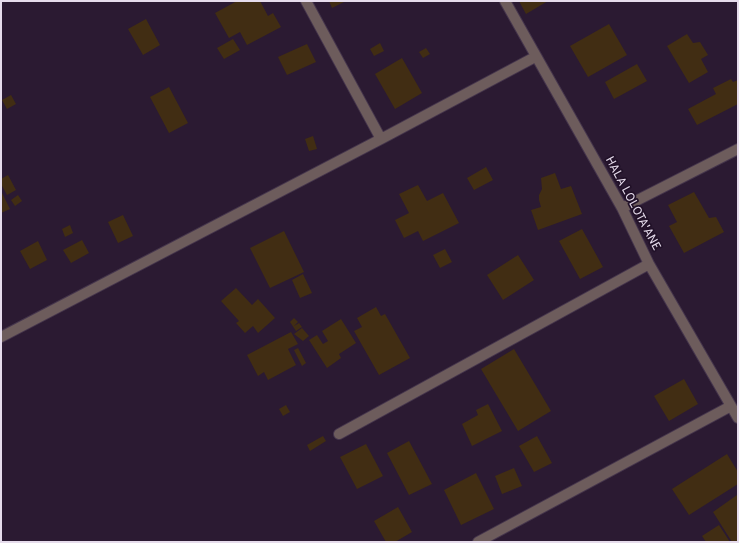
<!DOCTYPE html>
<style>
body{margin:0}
#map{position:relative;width:739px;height:543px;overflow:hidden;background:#2b1a32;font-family:Overpass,sans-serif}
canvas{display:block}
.frame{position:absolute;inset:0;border:2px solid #e6dcec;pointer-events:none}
</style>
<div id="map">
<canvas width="739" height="543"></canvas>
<div class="frame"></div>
</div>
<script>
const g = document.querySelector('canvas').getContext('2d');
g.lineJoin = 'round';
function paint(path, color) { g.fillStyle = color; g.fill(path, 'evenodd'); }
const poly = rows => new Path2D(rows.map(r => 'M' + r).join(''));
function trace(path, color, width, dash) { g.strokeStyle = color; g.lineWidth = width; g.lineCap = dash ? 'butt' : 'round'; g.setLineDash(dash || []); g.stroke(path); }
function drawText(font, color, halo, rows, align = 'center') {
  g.font = font + ' Overpass,sans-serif'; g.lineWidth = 3.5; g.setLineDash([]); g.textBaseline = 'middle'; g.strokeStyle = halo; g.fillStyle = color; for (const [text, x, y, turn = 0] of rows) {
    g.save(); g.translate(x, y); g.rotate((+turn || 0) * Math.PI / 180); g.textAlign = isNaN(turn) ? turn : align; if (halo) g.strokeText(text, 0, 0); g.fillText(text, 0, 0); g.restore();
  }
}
paint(poly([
 [237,1,260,1,268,16,273,13,281,27,247,45,240,32,229,38,215,13],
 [329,1,346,1,332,8],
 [519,1,548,1,526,14],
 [146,19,160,45,143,55,128,29],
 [609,24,627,55,588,77,570,46],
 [687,34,693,43,700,42,708,55,701,59,708,72,689,83,667,46],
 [233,39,240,50,224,59,217,48],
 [380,43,384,51,374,56,370,49],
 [307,44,316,62,287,75,278,57],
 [426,48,430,54,423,58,419,52],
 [402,58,422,93,395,109,375,74],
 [637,64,647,81,614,99,605,82],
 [731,79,733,82,738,80,738,104,697,125,688,109,716,94,713,88],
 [169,87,188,123,169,133,150,97],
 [11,95,16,104,7,109,2,100],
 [313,136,317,149,309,151,305,139],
 [486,167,493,180,474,190,467,178],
 [555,173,561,189,571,186,582,214,538,230,531,210,541,207,539,200,539,195,542,189,541,178],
 [8,175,16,190,7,195,1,184,1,179],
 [418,185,427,201,443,193,459,223,423,241,418,231,404,238,395,220,409,213,399,194],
 [1,191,10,209,1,213],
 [694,192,709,218,716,217,724,232,684,253,669,226,677,222,668,205],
 [18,195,22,201,15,206,11,200],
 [123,215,133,236,118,243,108,222],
 [70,225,73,233,65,237,62,229],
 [582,229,603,267,580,279,559,241],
 [284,231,304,272,270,288,250,248],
 [82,240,89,253,71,263,63,250],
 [38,241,47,260,30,269,20,251],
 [445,249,452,262,440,268,433,255],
 [518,255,534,280,503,300,487,275],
 [303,274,312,293,300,298,292,280],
 [236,288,252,305,258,299,275,318,258,333,253,326,245,333,236,323,239,321,221,301],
 [376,307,381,316,385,314,410,358,379,375,354,331,362,327,357,318],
 [294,318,298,322,294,326,299,323,302,327,296,331,290,322],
 [341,319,356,343,339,354,341,358,327,368,309,340,317,335,323,344,328,341,322,331],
 [302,328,309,336,303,341,294,334],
 [291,332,298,344,288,349,296,365,268,380,264,372,258,376,247,355],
 [298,348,306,363,302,366,294,350],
 [514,349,551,411,518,431,481,369],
 [684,379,698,404,669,421,654,396],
 [488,404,502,431,472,446,462,424,478,415,476,410],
 [286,405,290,412,283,416,279,409],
 [323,436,326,441,310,451,307,445],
 [537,436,552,463,534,472,519,446],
 [409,441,432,484,409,495,387,453],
 [366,444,383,476,357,489,340,457],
 [727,454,738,472,738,484,689,515,672,489],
 [514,468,522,486,502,494,495,476],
 [476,473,494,509,461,525,444,490],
 [737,495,738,542,732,542,713,512],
 [398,507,412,532,395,542,386,542,374,521],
 [719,525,730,542,706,542,702,536]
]), '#412d13');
const minor = poly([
 [306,1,381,139],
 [505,1,622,208,649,264,738,418],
 [622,208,738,149],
 [1,337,381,139,535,57],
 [339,434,649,264],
 [478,542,731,406]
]);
trace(minor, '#45354c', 12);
trace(minor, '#6d5c5c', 10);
drawText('12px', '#e6dcec', '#211128', [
 ["HALA LOLOTA'ANE",632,204,62]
]);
</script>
